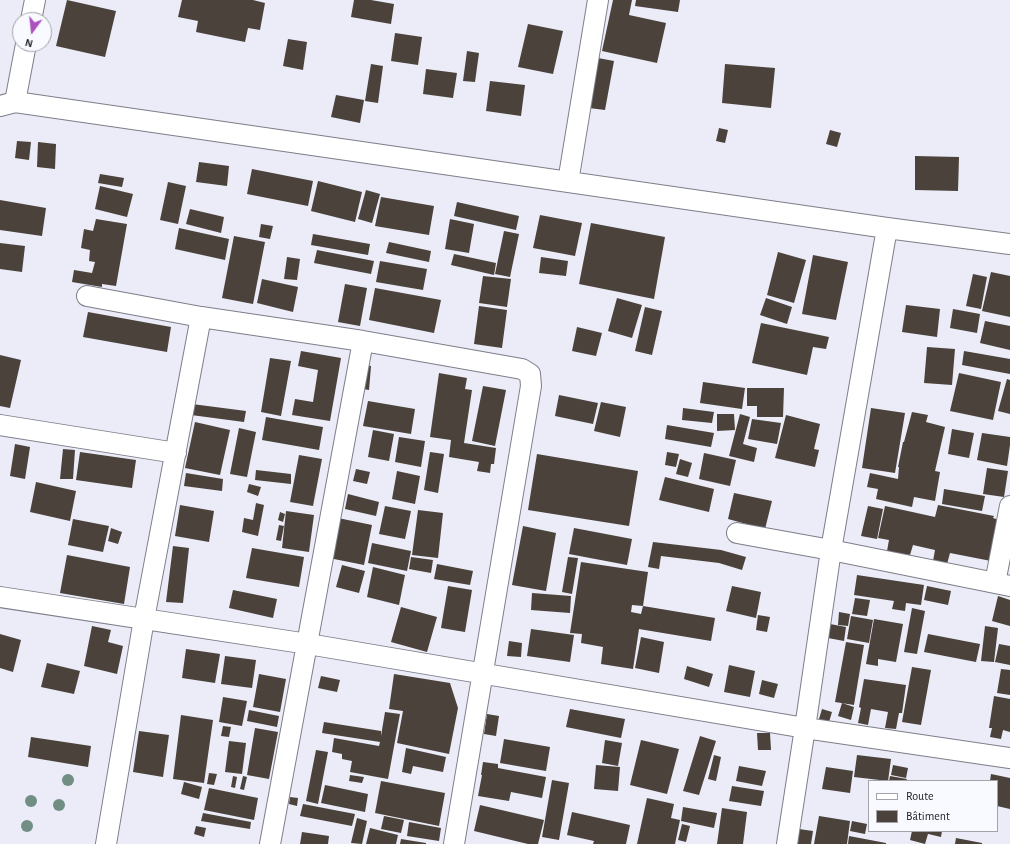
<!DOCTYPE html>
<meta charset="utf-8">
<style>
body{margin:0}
#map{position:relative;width:1010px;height:844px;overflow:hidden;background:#ebecf8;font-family:"Alegreya Sans",sans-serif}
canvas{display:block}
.legend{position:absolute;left:868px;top:780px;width:130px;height:52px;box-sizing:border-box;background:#f9faff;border:1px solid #a3a3a8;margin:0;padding:5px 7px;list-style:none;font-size:12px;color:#212126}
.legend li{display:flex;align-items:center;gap:8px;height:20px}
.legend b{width:20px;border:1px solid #a3a3a8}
.north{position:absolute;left:12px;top:12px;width:40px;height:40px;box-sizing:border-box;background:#f9faff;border:1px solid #a3a3a8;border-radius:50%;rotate:195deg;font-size:11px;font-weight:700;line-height:16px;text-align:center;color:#212126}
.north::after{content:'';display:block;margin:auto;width:14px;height:18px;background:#aa51be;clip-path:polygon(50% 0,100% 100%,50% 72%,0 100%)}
</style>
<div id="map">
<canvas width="1010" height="844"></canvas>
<ul class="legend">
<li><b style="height:5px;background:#fff"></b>Route</li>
<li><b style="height:11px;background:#4a423b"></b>Bâtiment</li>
</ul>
<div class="north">N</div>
</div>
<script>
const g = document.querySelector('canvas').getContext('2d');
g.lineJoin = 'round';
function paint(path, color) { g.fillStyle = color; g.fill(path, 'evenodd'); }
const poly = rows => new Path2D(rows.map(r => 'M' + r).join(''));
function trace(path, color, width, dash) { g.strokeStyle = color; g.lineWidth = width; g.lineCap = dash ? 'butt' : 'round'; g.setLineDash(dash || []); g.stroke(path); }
paint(poly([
 [67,0,116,11,105,57,56,46],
 [182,0,253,0,265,3,260,30,248,28,245,42,196,32,198,21,178,17],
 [354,0,371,0,394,4,391,24,351,17],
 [613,0,632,0,629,15,666,23,657,63,602,51],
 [636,0,680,0,678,12,635,6],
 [528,24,563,31,553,74,518,67],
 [395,33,422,37,418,65,391,61],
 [288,39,307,42,303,70,283,66],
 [467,51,479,53,475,82,463,81],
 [598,58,614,61,605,110,589,108],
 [371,64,383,66,378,103,365,101],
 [725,64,775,68,771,108,722,103],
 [426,69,457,73,453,98,423,94],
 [490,81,525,85,521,116,486,111],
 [336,95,364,100,360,123,331,117],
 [719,128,728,130,725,143,716,141],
 [830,130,841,133,837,147,826,144],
 [17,141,31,142,29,160,15,158],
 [38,142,56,144,55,169,37,167],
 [915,156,959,157,958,191,915,190],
 [199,162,229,166,227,186,196,182],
 [252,169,313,181,308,206,247,194],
 [100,174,124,178,122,187,98,183],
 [318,181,362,192,355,222,311,211],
 [168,182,186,186,178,224,160,220],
 [100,186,133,194,127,217,95,209],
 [366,190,380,194,372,223,358,219],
 [381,197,434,206,429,235,375,226],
 [0,200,46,208,42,236,0,230],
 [457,202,519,216,516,230,454,216],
 [190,209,224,217,221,233,186,224],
 [540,215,582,223,575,256,533,248],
 [96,219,127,224,116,286,102,284,102,287,72,282,74,270,92,273,95,262,89,261,90,250,81,248,84,229,93,231],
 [450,219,474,224,469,253,445,249],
 [591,223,665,237,654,299,579,284],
 [261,224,273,226,270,239,259,237],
 [179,228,229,239,225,260,175,249],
 [504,231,519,234,510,277,495,274],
 [313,234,370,244,368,255,311,245],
 [234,236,265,242,253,304,222,298],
 [389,242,431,251,429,262,386,253],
 [0,243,25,246,22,272,0,269],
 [317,250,374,261,371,274,314,263],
 [778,252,806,260,794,303,767,295],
 [454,254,496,263,494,275,451,265],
 [813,255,848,262,836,320,802,314],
 [287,257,300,259,297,280,284,279],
 [541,257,568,261,566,276,539,273],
 [380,261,427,269,423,290,376,282],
 [991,272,1010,276,1010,317,982,311],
 [973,274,987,277,981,309,966,306],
 [483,276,511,279,507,307,479,303],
 [262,279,298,287,293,312,257,303],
 [345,284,367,288,360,326,338,322],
 [375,288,441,300,434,333,369,320],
 [617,298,642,305,632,338,608,331],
 [766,298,792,307,787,324,760,315],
 [906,305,940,309,937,337,902,332],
 [479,306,507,310,502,348,474,344],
 [645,307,662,311,652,355,635,351],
 [953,309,980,314,977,333,950,328],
 [88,312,171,327,167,352,83,337],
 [985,321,1010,326,1010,350,980,343],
 [761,323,829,337,826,349,813,347,807,375,752,363],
 [577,327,602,333,596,356,572,351],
 [927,347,955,349,952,385,924,383],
 [301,351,341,358,330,421,292,415,295,399,313,402,318,370,298,366],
 [964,351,1010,359,1010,374,962,365],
 [0,355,21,360,10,408,0,406],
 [270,358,291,361,281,416,261,412],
 [361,364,371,366,369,390,358,388],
 [439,373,467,378,465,389,472,390,464,443,496,448,494,464,491,464,490,473,477,471,479,462,449,457,451,440,430,437],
 [959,373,1001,382,993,420,950,411],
 [1007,379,1010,380,1010,414,998,411],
 [703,382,745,388,742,409,700,403],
 [483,386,506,390,495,446,472,441],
 [747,388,784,388,783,417,757,417,757,406,747,406],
 [559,395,598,403,593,424,555,416],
 [368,401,415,409,411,434,363,426],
 [601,402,626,407,620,437,594,431],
 [192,404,246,411,244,422,191,415],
 [683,408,714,412,712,423,682,420],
 [871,408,905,413,895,473,862,468],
 [912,412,928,415,926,422,945,427,935,471,940,472,935,501,914,497,912,507,876,499,878,489,867,487,870,473,898,479,899,467,898,467,903,442,904,442],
 [717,414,734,414,735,430,717,431],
 [740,414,750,417,743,444,757,448,754,462,729,456],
 [786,415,820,424,814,449,819,450,815,467,775,458],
 [266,417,323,427,319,450,262,440],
 [752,419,781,423,777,444,748,439],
 [195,422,230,430,220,475,185,468],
 [667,425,714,433,711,447,665,439],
 [239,428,256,432,247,477,230,474],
 [952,429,974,433,969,458,948,454],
 [373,430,394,434,389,461,368,457],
 [982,433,1010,437,1010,445,1007,466,977,460],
 [399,437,425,441,421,467,395,462],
 [15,444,30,447,25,479,10,476],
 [63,449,75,450,73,479,60,479],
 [80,452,136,460,132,488,76,480],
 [430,452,444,454,438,493,424,490],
 [667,452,679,454,676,467,665,465],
 [704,453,736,460,730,486,699,479],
 [537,454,638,471,629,526,528,510],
 [299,455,322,459,313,506,290,502],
 [680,459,692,463,688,477,676,474],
 [987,468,1008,471,1004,497,983,494],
 [356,469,370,472,367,484,353,481],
 [256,470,291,474,291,484,255,480],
 [397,471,420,476,415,504,392,499],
 [186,473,223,479,222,491,184,486],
 [665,477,714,489,709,512,659,500],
 [36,482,76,491,70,521,30,512],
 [249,484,261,487,258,496,247,492],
 [944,489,985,496,982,511,942,504],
 [734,493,772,501,765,529,728,519],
 [348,494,379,502,376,516,345,509],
 [256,503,264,505,258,536,242,532,244,518,253,520],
 [180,505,214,511,209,542,175,536],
 [938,505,994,516,993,518,999,520,991,561,950,553,947,564,933,561,935,550,913,545,910,555,887,551,889,540,878,538,885,506,935,517],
 [385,506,411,511,405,539,379,534],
 [868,506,883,509,877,539,861,536],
 [418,510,443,513,438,558,412,555],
 [286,511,314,515,309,552,282,548],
 [280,512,285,514,283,522,278,520],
 [338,518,372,525,364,565,329,558],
 [73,519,109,526,103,552,68,545],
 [279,525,284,526,281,541,276,540],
 [523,526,556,533,546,591,512,585],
 [111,528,122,532,118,544,108,541],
 [574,528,632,539,627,565,569,554],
 [653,542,721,550,746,557,742,570,719,563,661,556,659,569,648,567],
 [372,543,411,551,407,571,368,563],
 [173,546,189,548,183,603,166,602],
 [252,548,304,557,299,587,246,578],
 [67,555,130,567,124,604,60,593],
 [411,557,433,560,431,573,409,569],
 [568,557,578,558,572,594,562,592],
 [581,562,648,572,643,606,715,618,711,641,639,629,633,669,601,664,603,647,581,643,582,634,570,633],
 [632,605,643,606,641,614,631,612],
 [437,564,473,571,470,585,434,579],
 [342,565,365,571,359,593,336,587],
 [373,567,405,575,399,605,367,597],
 [857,575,924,585,921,605,906,603,905,611,892,609,894,601,854,595],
 [448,586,472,590,465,632,441,628],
 [732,586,761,592,756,618,726,611],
 [927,586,951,591,948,605,924,600],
 [233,590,277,599,273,618,229,608],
 [532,593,571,596,570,613,531,610],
 [998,596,1010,600,1010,626,992,621],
 [855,598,870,600,867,616,852,614],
 [401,607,437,617,427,652,391,642],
 [912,608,925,611,917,654,904,652],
 [839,612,850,614,848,626,838,625],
 [758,615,770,617,767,632,756,630],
 [851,616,873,620,869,643,847,639],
 [874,619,903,624,896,662,878,659,878,666,866,664],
 [830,624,846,627,844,641,828,638],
 [92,626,111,630,108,642,123,646,117,674,84,666],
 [985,626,998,628,994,662,981,661],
 [531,629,574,635,570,662,527,656],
 [0,634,21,640,13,672,0,668],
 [928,634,980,644,976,662,924,652],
 [641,637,664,642,659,673,635,668],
 [509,641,522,643,521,657,507,656],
 [846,642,864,645,854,705,835,702],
 [999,644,1010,646,1010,665,995,662],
 [186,649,220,654,215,683,182,678],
 [225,656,256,660,252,688,221,684],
 [47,663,80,671,74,694,41,687],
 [729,665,755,671,750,697,724,692],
 [687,666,713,674,709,687,684,679],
 [912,667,931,670,921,725,902,722],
 [1001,669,1010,670,1010,695,997,693],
 [259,674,286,679,280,712,253,707],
 [394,674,450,683,458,708,449,754,397,743,403,711,389,709],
 [321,676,340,680,337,692,318,688],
 [864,679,906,685,902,713,899,713,896,729,885,728,888,712,871,709,868,725,858,723,861,708,859,707],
 [762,680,778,684,774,698,759,694],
 [994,696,1010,699,1010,732,1003,730,1001,739,990,737,992,728,989,728],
 [223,697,247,701,242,726,219,722],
 [842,703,854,707,851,720,838,716],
 [570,709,625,719,621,738,566,727],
 [822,709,832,712,829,722,819,719],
 [249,710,279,716,277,727,247,721],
 [385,712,400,714,388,779,350,772,352,761,342,759,342,754,332,752,334,738,379,746,380,742,322,733,324,722,381,731,381,736],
 [487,714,499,716,496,736,484,734],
 [181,715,213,720,204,783,173,779],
 [223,726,231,727,229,737,221,736],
 [255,728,278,732,269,779,247,775],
 [139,731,169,735,163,777,133,772],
 [757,733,770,733,771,750,758,750],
 [700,736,716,741,699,795,683,791],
 [31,737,91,746,88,767,28,757],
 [504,739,550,747,546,771,500,763],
 [605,740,622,743,618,766,602,763],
 [641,740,679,749,667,794,630,785],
 [229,741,246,743,242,774,225,772],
 [406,748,446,757,443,772,413,766,411,774,402,772],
 [316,750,328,752,318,804,306,801],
 [714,755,721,757,716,781,708,779],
 [857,755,891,759,888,781,854,777],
 [483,762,498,764,498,768,546,777,542,798,511,792,509,801,478,796,482,775,481,775],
 [596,765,620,767,618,791,594,789],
 [893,765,908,768,906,778,891,775],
 [739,766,766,771,762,786,736,781],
 [826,767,853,771,850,793,822,789],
 [209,773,217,774,214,785,207,784],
 [991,774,1010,778,1010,809,997,806,997,781,990,781],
 [350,775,364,777,362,783,349,781],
 [233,776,237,777,235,788,231,787],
 [243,776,247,777,244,790,240,789],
 [890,776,907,779,906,781,889,781],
 [552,780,569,783,559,840,542,837],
 [381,781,445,793,439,826,375,813],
 [184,782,202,787,199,799,181,794],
 [325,785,368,794,365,812,321,803],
 [732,786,764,791,761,806,729,801],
 [209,788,258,798,254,820,204,810],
 [290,797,298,798,297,806,289,804],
 [647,798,674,804,671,818,680,820,675,844,637,844],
 [303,804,355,814,352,826,300,816],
 [480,805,544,820,538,844,528,844,474,831],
 [683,807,717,813,714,828,681,821],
 [722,808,747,812,743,844,717,844],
 [572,812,630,825,626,844,593,844,594,841,567,835],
 [203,813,251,822,250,829,201,821],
 [384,816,404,820,401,833,381,829],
 [819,816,850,821,847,844,814,844],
 [357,818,367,821,362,844,351,843],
 [852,821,867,824,865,834,850,831],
 [409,822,441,828,439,841,407,836],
 [682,824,690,826,686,842,678,840],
 [196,826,206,828,204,837,194,834],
 [370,828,398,835,396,844,366,844],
 [799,829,813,831,811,844,798,844],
 [912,831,942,831,941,837,924,833,928,834,925,844,910,840],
 [302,832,329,836,328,844,300,844],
 [849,836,886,843,886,844,848,844],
 [956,838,982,843,982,844,955,844],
 [401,839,426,843,426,844,400,844]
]), '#4a423b');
const minor = poly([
 [31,20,35,0],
 [15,102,26,44],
 [0,106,15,102,887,228,1010,244],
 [568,182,598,0],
 [87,296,201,317,363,341,522,369,530,374,531,386,454,844],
 [0,425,176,453],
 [737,533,831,550,1010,586],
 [995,583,1010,506],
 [0,597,308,644,805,728,1010,758],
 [106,844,144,619,201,317],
 [270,844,363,341],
 [787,844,805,728,831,550,887,228]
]);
trace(minor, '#7d7e89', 22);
trace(minor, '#fff', 20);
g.fillStyle = '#708e83';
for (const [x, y] of [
 [68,780],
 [31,801],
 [59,805],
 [27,826]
]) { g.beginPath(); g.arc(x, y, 6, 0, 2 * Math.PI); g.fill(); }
</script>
